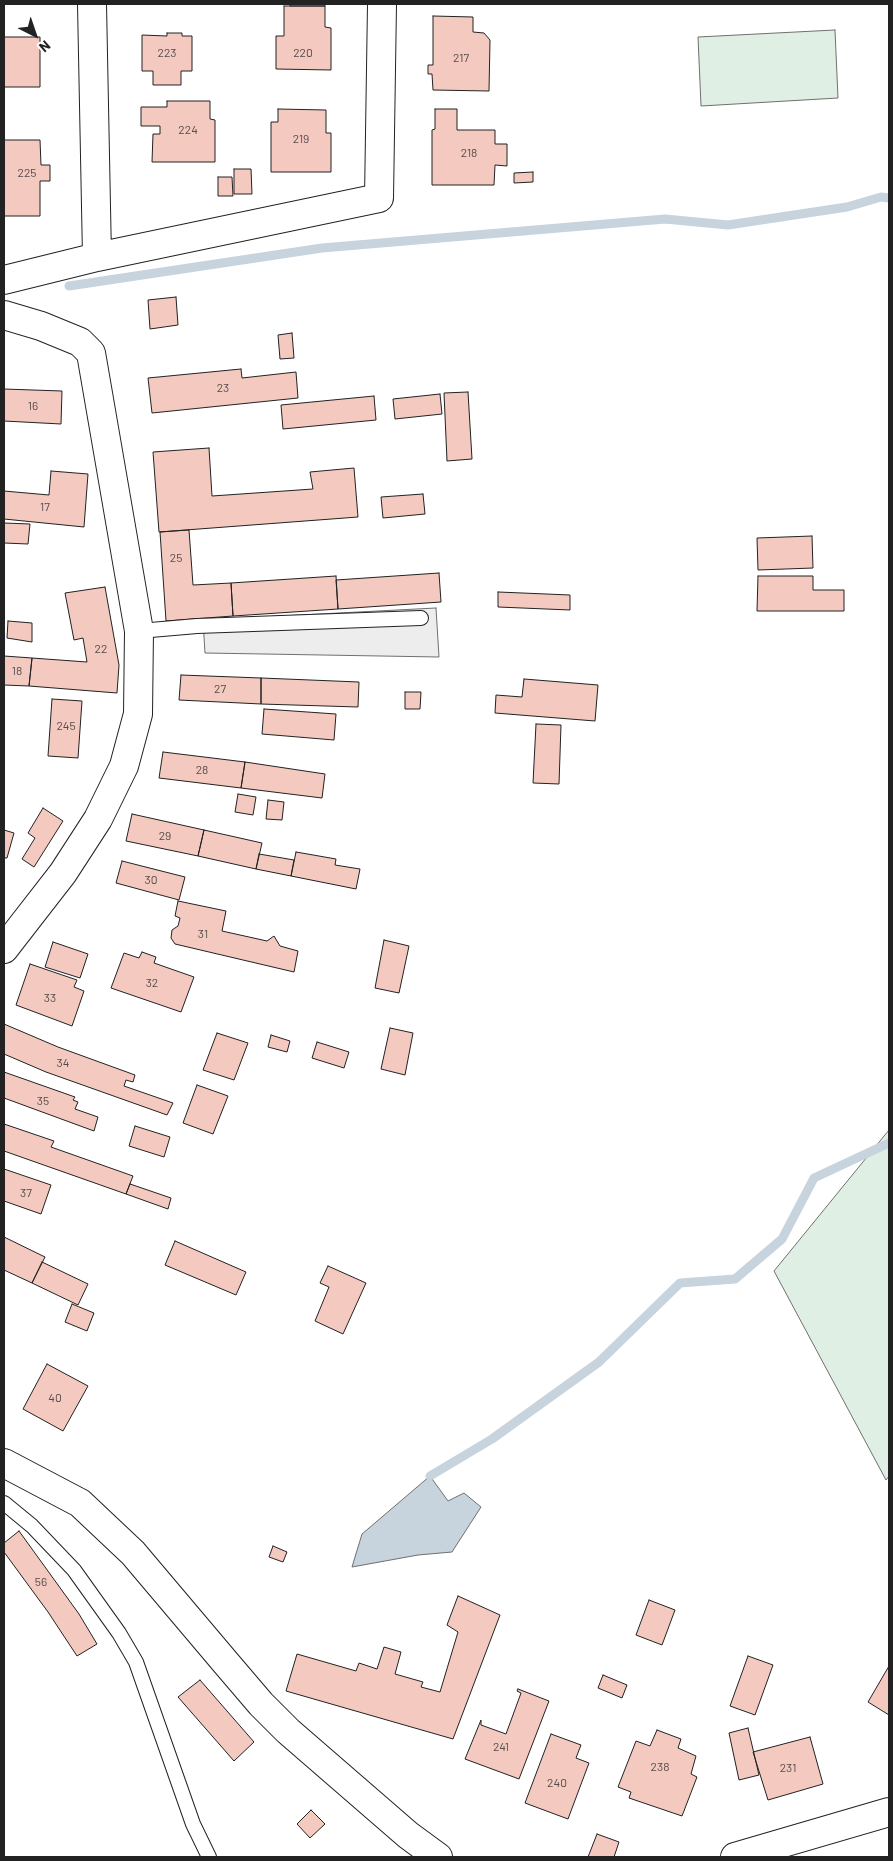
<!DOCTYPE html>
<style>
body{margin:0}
#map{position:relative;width:893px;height:1861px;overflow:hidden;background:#fff;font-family:Barlow,sans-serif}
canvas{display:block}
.frame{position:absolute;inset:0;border:5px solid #222;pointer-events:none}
.north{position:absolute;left:10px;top:10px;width:50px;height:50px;-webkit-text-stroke:4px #fff;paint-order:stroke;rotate:139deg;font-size:14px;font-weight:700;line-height:20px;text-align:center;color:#222}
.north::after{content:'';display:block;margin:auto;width:18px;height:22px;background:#222;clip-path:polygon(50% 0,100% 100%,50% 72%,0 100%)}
</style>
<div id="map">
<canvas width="893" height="1861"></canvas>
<div class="frame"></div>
<div class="north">N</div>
</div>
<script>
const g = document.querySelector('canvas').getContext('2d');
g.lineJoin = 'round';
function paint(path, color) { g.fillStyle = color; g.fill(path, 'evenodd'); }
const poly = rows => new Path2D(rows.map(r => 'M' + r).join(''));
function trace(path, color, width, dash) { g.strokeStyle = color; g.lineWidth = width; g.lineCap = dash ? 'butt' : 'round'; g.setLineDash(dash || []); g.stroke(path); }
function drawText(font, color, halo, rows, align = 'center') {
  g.font = font + ' Barlow,sans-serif'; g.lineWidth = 4; g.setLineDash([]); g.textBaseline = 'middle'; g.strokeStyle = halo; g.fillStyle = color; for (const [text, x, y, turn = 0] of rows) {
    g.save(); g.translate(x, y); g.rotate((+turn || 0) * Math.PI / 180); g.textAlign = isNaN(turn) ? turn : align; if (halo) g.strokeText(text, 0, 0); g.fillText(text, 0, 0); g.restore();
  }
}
const green = poly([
 [835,30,838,98,701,106,698,37,835,30],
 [889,1130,889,1476,886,1480,774,1271,889,1130]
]);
paint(green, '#e0efe3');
trace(green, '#6f6f6f', 1);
const parking = poly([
 [436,608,439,657,205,653,203,620,436,608]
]);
paint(parking, '#ededed');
trace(parking, '#6f6f6f', 1);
const water = poly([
 [430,1476,448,1501,464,1493,481,1507,452,1552,418,1555,352,1567,362,1534,430,1476]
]);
paint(water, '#c7d3dd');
trace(water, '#6f6f6f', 1);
trace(poly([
 [69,286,322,248,665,219,728,225,847,207,881,197,889,198],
 [430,1476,492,1439,599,1362,680,1283,735,1279,782,1239,814,1178,889,1143]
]), '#c7d3dd', 9);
const building = poly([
 [290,4,325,4,325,6,290,6,290,4],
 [284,6,325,6,325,27,331,28,331,70,276,69,276,36,284,36,284,6],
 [433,16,473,17,473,32,484,33,490,40,489,91,433,90,432,74,428,74,428,65,433,65,433,16],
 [167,33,182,33,182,36,192,36,192,71,181,71,181,85,153,85,153,71,142,71,142,35,167,36,167,33],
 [4,37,40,37,40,87,4,87,4,37],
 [167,101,210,101,210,119,215,120,215,162,152,162,153,134,160,134,160,126,141,126,141,107,167,107,167,101],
 [278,109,326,110,326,133,331,133,331,172,271,172,271,122,278,122,278,109],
 [435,109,457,109,457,130,495,130,495,144,507,144,507,166,495,165,494,185,432,185,432,130,435,129,435,109],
 [4,140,40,140,41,165,50,165,50,181,40,181,40,216,4,216,4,140],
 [234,169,251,169,252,194,234,194,234,169],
 [533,172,533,182,514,183,514,173,533,172],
 [218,177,232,177,233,196,218,196,218,177],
 [176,297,178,325,150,329,148,300,176,297],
 [292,333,294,358,280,359,278,335,292,333],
 [241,369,242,378,296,372,298,398,152,413,148,378,241,369],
 [4,389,62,391,61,424,4,421,4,389],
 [468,392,472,459,447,461,444,393,468,392],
 [440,394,442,414,395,419,393,399,440,394],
 [374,396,376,420,283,429,281,405,374,396],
 [209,448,212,496,313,489,310,472,354,468,358,517,159,532,153,452,209,448],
 [51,471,88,474,84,527,4,519,4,491,49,495,51,471],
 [423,494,425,514,383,518,381,497,423,494],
 [4,523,30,524,28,544,4,543,4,523],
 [189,530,193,585,231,583,233,616,166,621,160,532,189,530],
 [812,536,813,568,758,570,757,538,812,536],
 [439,573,441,602,338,609,336,580,439,573],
 [336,576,338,609,233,616,231,583,336,576],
 [758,576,813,576,813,590,844,590,844,611,757,611,758,576],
 [105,587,119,665,117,693,29,686,32,658,87,662,83,638,74,640,65,593,105,587],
 [498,592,570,595,570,610,498,607,498,592],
 [8,621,32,623,32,642,7,638,8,621],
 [4,656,32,658,29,686,4,685,4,656],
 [181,675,261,678,261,704,179,700,181,675],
 [261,678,359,682,358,707,261,704,261,678],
 [524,679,598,685,595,721,495,713,496,695,522,697,524,679],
 [405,692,421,692,420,709,405,709,405,692],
 [52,699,82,701,78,758,48,756,52,699],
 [264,709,336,714,334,740,262,734,264,709],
 [536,724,561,725,559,784,533,783,536,724],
 [163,752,245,762,241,788,159,778,163,752],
 [245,762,325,774,322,798,241,788,245,762],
 [238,794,256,797,253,815,235,812,238,794],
 [268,800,284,802,282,820,266,819,268,800],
 [43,808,63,821,34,867,22,859,35,838,28,833,43,808],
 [132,814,204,830,198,856,126,841,132,814],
 [4,830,14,833,7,858,4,858,4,830],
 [204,830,262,843,256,869,198,856,204,830],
 [296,852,336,859,335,865,360,869,356,889,291,876,296,852],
 [259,854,294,860,291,876,256,869,259,854],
 [122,861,185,877,179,900,116,883,122,861],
 [178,901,226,911,222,931,267,941,274,936,280,946,298,951,294,972,175,944,171,938,172,930,178,926,180,918,175,916,178,901],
 [384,940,409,946,399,993,375,988,384,940],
 [53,942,88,954,80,978,45,967,53,942],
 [142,952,156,957,154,963,194,977,181,1012,111,988,124,953,139,958,142,952],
 [30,964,77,980,74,987,84,991,72,1026,16,1005,30,964],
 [4,1024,58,1047,135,1075,133,1082,126,1080,124,1086,173,1103,167,1115,46,1072,4,1054,4,1024],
 [390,1028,413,1033,405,1075,381,1069,390,1028],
 [217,1033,248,1043,234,1080,203,1070,217,1033],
 [271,1035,290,1041,287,1052,268,1047,271,1035],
 [317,1042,349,1052,344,1068,312,1058,317,1042],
 [4,1072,75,1097,73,1100,78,1102,75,1109,98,1117,94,1131,4,1098,4,1072],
 [197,1085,228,1096,213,1134,183,1123,197,1085],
 [4,1124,54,1141,51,1147,133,1176,126,1194,4,1151,4,1124],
 [135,1126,170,1137,164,1157,129,1146,135,1126],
 [4,1169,51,1185,41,1214,4,1201,4,1169],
 [130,1184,171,1198,168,1209,126,1194,130,1184],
 [4,1237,45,1257,32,1283,4,1270,4,1237],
 [175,1241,246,1272,236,1295,165,1265,175,1241],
 [42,1262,88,1284,78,1305,32,1283,42,1262],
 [328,1266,366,1283,343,1334,315,1321,329,1287,320,1283,328,1266],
 [72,1304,94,1313,87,1331,65,1322,72,1304],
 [47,1364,88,1386,63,1431,23,1409,47,1364],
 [19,1531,79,1614,97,1644,77,1656,48,1612,4,1552,4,1543,19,1531],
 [273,1546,287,1552,283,1562,269,1557,273,1546],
 [458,1596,500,1615,453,1739,286,1691,297,1654,356,1671,359,1663,377,1669,384,1647,401,1652,395,1674,423,1682,421,1687,440,1692,458,1632,447,1625,458,1596],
 [649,1600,675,1610,662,1645,636,1635,649,1600],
 [748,1656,773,1665,755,1715,730,1706,748,1656],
 [889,1666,889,1715,868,1702,889,1666],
 [603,1675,627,1685,622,1698,598,1688,603,1675],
 [200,1680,254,1742,234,1761,178,1697,200,1680],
 [518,1689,549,1701,519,1779,465,1759,481,1720,481,1725,506,1734,521,1693,517,1691,518,1689],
 [748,1728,759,1775,739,1780,729,1733,748,1728],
 [657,1730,681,1739,678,1748,696,1756,691,1774,697,1777,682,1816,629,1798,631,1792,618,1787,636,1741,650,1746,657,1730],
 [551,1734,581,1745,576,1758,589,1763,568,1819,525,1803,551,1734],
 [810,1737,823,1784,768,1800,753,1752,810,1737],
 [311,1810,325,1824,310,1838,297,1824,311,1810],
 [597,1834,619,1842,614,1857,588,1857,597,1834]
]);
paint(building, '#f3c9c0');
trace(building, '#222', 1);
const service = poly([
 [139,631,197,626,421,618],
 [4,1503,32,1526,74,1570,119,1633,136,1662,193,1824,209,1857]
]);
const minor = poly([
 [92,4,97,257],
 [4,280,97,257,379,198,382,4],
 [4,315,41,326,80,342,91,353,139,631,138,714,124,766,98,819,63,873,4,949]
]);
const tertiary = poly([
 [4,1463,80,1503,133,1553,226,1663,261,1704,288,1731,408,1835,438,1857],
 [735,1857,889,1812]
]);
trace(service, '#222', 16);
trace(minor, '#222', 30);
trace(tertiary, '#222', 30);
trace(service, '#fff', 14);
trace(minor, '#fff', 28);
trace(tertiary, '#fff', 28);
drawText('12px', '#564c4a', null, [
 ["223",167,53],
 ["220",303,53],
 ["217",461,58],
 ["224",188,130],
 ["219",301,139],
 ["218",469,153],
 ["225",27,173],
 ["23",223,388],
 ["16",33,406],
 ["17",45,507],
 ["25",176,558],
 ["22",101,649],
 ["18",17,671],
 ["27",220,689],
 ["245",66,726],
 ["28",202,770],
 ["29",165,836],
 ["30",151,880],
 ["31",203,934],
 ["32",152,983],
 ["33",50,998],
 ["34",63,1063],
 ["35",43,1101],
 ["37",26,1193],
 ["40",55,1398],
 ["56",41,1582],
 ["241",501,1747],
 ["238",660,1767],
 ["231",788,1768],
 ["240",557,1783]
]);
</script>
